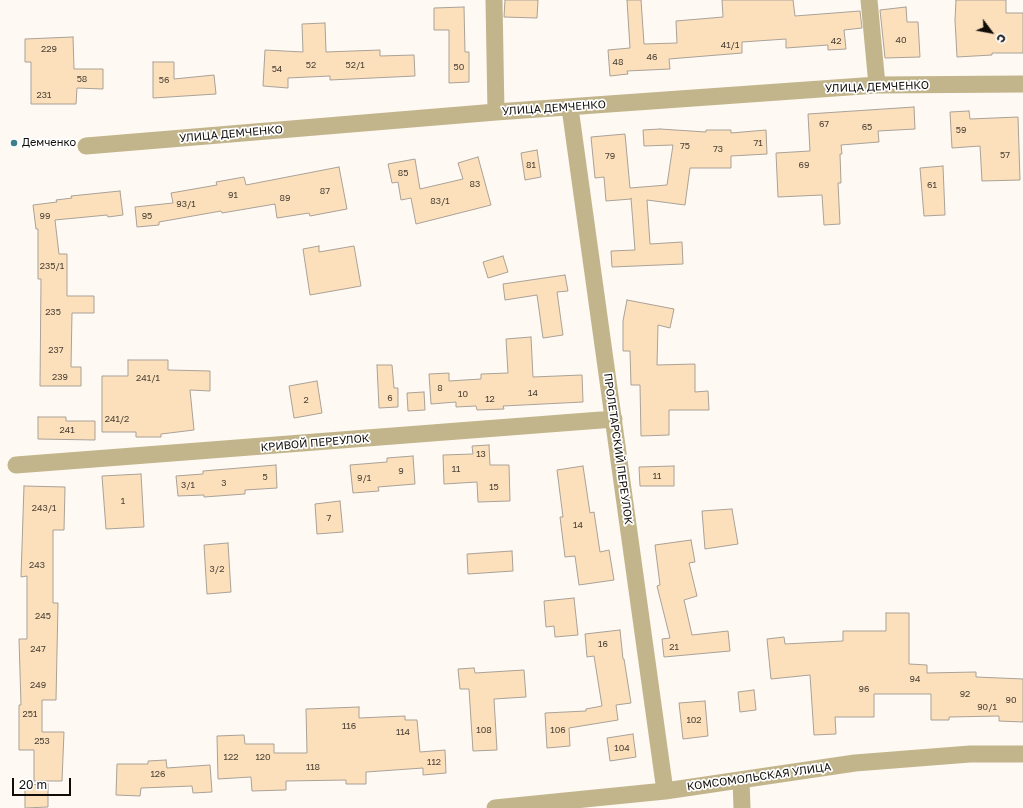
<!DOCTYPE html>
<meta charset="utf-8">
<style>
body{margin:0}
#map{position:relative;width:1023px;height:808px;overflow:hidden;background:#fef9f2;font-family:"Golos Text",sans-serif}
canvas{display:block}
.north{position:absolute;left:971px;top:12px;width:40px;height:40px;-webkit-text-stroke:3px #fff;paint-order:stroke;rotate:122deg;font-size:11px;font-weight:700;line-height:16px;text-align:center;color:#110e0a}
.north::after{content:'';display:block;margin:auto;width:14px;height:18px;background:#110e0a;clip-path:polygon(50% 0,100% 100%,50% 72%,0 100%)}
.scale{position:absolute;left:12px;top:778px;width:59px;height:18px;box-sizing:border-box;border:2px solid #110e0a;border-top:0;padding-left:5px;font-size:12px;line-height:14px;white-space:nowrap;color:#110e0a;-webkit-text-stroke:3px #fff;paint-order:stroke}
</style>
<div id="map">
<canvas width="1023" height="808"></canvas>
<div class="north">С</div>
<div class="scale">20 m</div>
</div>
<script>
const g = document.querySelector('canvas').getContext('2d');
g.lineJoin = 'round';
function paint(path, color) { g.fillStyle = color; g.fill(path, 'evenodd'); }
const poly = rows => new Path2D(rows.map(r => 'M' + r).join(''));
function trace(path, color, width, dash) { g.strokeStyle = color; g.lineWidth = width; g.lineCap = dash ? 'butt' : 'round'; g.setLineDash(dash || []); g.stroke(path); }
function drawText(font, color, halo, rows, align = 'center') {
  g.font = font + ' "Golos Text",sans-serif'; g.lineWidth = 3.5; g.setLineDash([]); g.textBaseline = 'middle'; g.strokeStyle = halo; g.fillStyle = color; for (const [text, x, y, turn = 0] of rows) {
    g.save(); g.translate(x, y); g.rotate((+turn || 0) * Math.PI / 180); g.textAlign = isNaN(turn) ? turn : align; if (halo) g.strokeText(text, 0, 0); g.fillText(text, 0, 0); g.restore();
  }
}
const building = poly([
 [505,0,538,0,537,18,504,17,505,0],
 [627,0,641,0,644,44,677,43,676,21,723,17,722,0,793,0,795,16,860,11,862,28,844,30,846,49,828,50,828,45,786,48,786,39,742,42,742,53,669,59,670,69,627,71,628,74,610,76,608,50,630,48,627,0],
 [956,0,1006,0,1006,13,1023,13,1023,53,992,53,992,55,957,57,955,20,956,0],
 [464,7,465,52,469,52,469,82,449,83,449,30,434,30,434,8,464,7],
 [906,7,907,22,918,22,920,57,885,58,880,10,906,7],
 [325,23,326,52,380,50,380,56,414,55,415,76,330,80,330,76,288,78,288,88,263,86,265,50,303,52,302,24,325,23],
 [73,37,74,69,103,69,103,89,77,88,76,104,31,104,31,62,25,62,25,39,73,37],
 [153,62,174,62,174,79,214,75,216,94,153,98,153,62],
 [914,107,915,129,878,131,879,142,841,145,842,154,840,154,841,183,838,183,840,224,824,225,822,195,778,197,776,153,810,151,808,114,914,107],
 [969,111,970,119,1018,117,1020,180,982,181,980,146,952,148,950,112,969,111],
 [660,129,706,132,706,130,731,130,731,133,766,130,767,154,731,156,731,168,690,168,685,205,647,200,650,244,682,242,683,264,612,267,611,251,635,250,631,198,631,199,606,201,604,177,595,178,591,137,625,134,630,188,667,185,673,145,644,146,643,130,660,129],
 [537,150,541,177,525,180,521,153,537,150],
 [478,157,491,205,416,224,411,198,401,200,398,182,392,183,388,164,415,159,420,189,463,179,458,163,478,157],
 [943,166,945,215,924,216,920,168,943,166],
 [339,167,347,209,310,216,309,213,277,218,275,204,222,213,221,211,159,222,159,225,137,227,135,207,173,203,171,193,217,185,216,182,244,177,246,185,339,167],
 [120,191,123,215,108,217,107,215,55,220,59,254,67,254,67,296,94,296,94,313,72,313,71,367,81,367,81,386,40,386,41,279,38,279,38,229,36,229,33,205,57,202,56,200,72,198,71,196,120,191],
 [319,246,319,252,354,246,361,286,310,295,303,249,319,246],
 [503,256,508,272,488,278,483,262,503,256],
 [565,275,568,291,557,292,563,335,543,338,537,295,505,300,503,284,565,275],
 [627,300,674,309,670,328,658,325,657,365,695,364,695,392,708,391,709,410,669,410,669,435,641,436,640,385,631,385,630,351,623,351,623,321,627,300],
 [531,337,533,377,582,375,583,402,503,406,504,409,477,410,476,406,456,407,456,402,431,404,429,374,449,373,449,381,481,379,481,374,508,373,506,339,531,337],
 [128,360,168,360,168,370,210,371,210,391,190,390,194,430,161,434,161,437,136,437,136,432,102,432,102,376,128,376,128,360],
 [377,365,392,365,394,388,398,388,398,407,379,408,377,365],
 [317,381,322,413,294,418,289,386,317,381],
 [424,392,425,410,408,411,407,393,424,392],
 [38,417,66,417,66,421,95,421,95,440,38,439,38,417],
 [489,445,490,465,509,465,510,501,478,502,477,482,444,484,443,455,473,454,472,446,489,445],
 [413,456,415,484,378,487,379,491,353,493,350,465,387,462,387,458,413,456],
 [276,465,277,488,245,490,245,494,204,497,204,495,178,496,176,476,203,474,203,471,276,465],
 [583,466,590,513,594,512,600,552,609,550,614,580,579,585,575,556,565,557,560,517,563,517,557,470,583,466],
 [674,466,674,486,640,486,639,467,674,466],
 [141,474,144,527,106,529,102,476,141,474],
 [24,486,65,487,64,530,53,530,53,603,58,603,56,700,42,700,42,732,64,732,62,781,34,781,34,750,19,750,19,705,21,705,19,639,27,639,27,576,21,577,24,486],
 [340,501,343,532,317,534,315,504,340,501],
 [732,509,738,544,705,549,702,511,732,509],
 [691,540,695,562,689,563,697,596,684,600,692,635,728,631,730,651,664,657,662,639,670,638,657,586,660,585,655,545,691,540],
 [228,543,231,592,207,594,204,545,228,543],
 [512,551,513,571,468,574,467,554,512,551],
 [574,598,578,635,555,637,554,626,546,627,544,601,574,598],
 [886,613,909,613,909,664,927,665,927,673,976,672,976,677,1023,679,1023,722,999,721,999,716,949,717,949,720,931,720,931,694,874,694,874,717,835,717,836,734,814,735,810,675,771,679,767,639,784,637,785,644,843,641,843,631,886,631,886,613],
 [620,630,623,659,624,659,631,703,616,705,618,720,569,728,570,746,547,748,545,713,586,711,586,709,602,706,594,656,587,657,585,634,620,630],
 [474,668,475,673,524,670,526,697,494,699,497,750,473,751,469,689,460,689,458,669,474,668],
 [754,690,756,710,740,712,738,692,754,690],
 [705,701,708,736,683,739,679,703,705,701],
 [359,707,359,718,405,716,405,720,417,720,420,752,445,750,446,773,423,775,423,768,366,772,366,784,346,784,346,780,286,781,286,790,252,791,251,777,218,779,217,736,244,735,245,744,274,744,274,753,307,753,306,709,359,707],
 [633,734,636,757,610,761,607,738,633,734],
 [166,760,167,768,210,765,212,792,193,793,192,786,141,788,140,796,116,795,117,764,148,764,148,761,166,760],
 [48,784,48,807,25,808,25,785,48,784]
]);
paint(building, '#fce0bc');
trace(building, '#aaa197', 1);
trace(poly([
 [494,0,496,112],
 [869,0,877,85],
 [570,108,665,791],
 [86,146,496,112,877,85,1023,84],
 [16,465,614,419],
 [741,780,742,808],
 [495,808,665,791,855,763,970,754,1023,754]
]), '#c3b58b', 17);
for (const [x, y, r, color] of [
 [14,143,4,"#3c7f8f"]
]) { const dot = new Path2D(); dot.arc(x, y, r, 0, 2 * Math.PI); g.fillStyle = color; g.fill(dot); trace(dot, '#fff', 1.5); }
drawText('9px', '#4c4236', null, [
 ["40",901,40],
 ["42",836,41],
 ["41/1",730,45],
 ["229",49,49],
 ["46",652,57],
 ["48",618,62],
 ["52",311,65],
 ["52/1",355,65],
 ["50",459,67],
 ["54",277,69],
 ["58",82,79],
 ["56",164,80],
 ["231",44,95],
 ["67",824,124],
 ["65",867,127],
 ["59",961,130],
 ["71",758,143],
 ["75",685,146],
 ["73",718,149],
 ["57",1005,155],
 ["79",610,156],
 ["81",531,165],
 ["69",804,165],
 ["85",403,173],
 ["83",475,184],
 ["61",932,185],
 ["87",325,191],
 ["91",233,195],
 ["89",285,198],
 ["83/1",440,201],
 ["93/1",186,204],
 ["99",45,216],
 ["95",147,216],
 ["235/1",52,266],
 ["235",53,312],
 ["237",56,350],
 ["239",60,377],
 ["241/1",148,378],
 ["8",440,388],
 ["14",533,393],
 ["10",463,394],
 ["6",390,398],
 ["12",490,399],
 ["2",306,400],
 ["241/2",117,419],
 ["241",67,430],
 ["13",481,454],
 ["11",456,469],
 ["9",401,471],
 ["11",657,476],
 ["5",265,477],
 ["9/1",364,478],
 ["3",224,483],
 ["3/1",188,485],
 ["15",494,487],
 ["1",123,501],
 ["243/1",44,508],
 ["7",329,518],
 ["14",578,525],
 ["243",37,565],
 ["3/2",217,569],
 ["245",43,616],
 ["16",603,644],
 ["21",674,647],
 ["247",38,649],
 ["94",915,679],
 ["249",38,685],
 ["96",864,689],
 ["92",965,694],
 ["90",1011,700],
 ["90/1",987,707],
 ["251",30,714],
 ["102",694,720],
 ["116",349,726],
 ["108",484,730],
 ["106",558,730],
 ["114",403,732],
 ["253",42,741],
 ["104",622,748],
 ["122",231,757],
 ["120",263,757],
 ["112",434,762],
 ["118",313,767],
 ["126",158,774]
]);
drawText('11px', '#110e0a', '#fff', [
 ["УЛИЦА ДЕМЧЕНКО",877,87,-2],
 ["УЛИЦА ДЕМЧЕНКО",554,108,-4],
 ["УЛИЦА ДЕМЧЕНКО",231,134,-5],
 ["КРИВОЙ ПЕРЕУЛОК",315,443,-5],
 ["ПРОЛЕТАРСКИЙ ПЕРЕУЛОК",618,449,82],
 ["КОМСОМОЛЬСКАЯ УЛИЦА",759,777,-8]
]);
drawText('11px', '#110e0a', '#fff', [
 ["Демченко",22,143]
], 'left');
</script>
